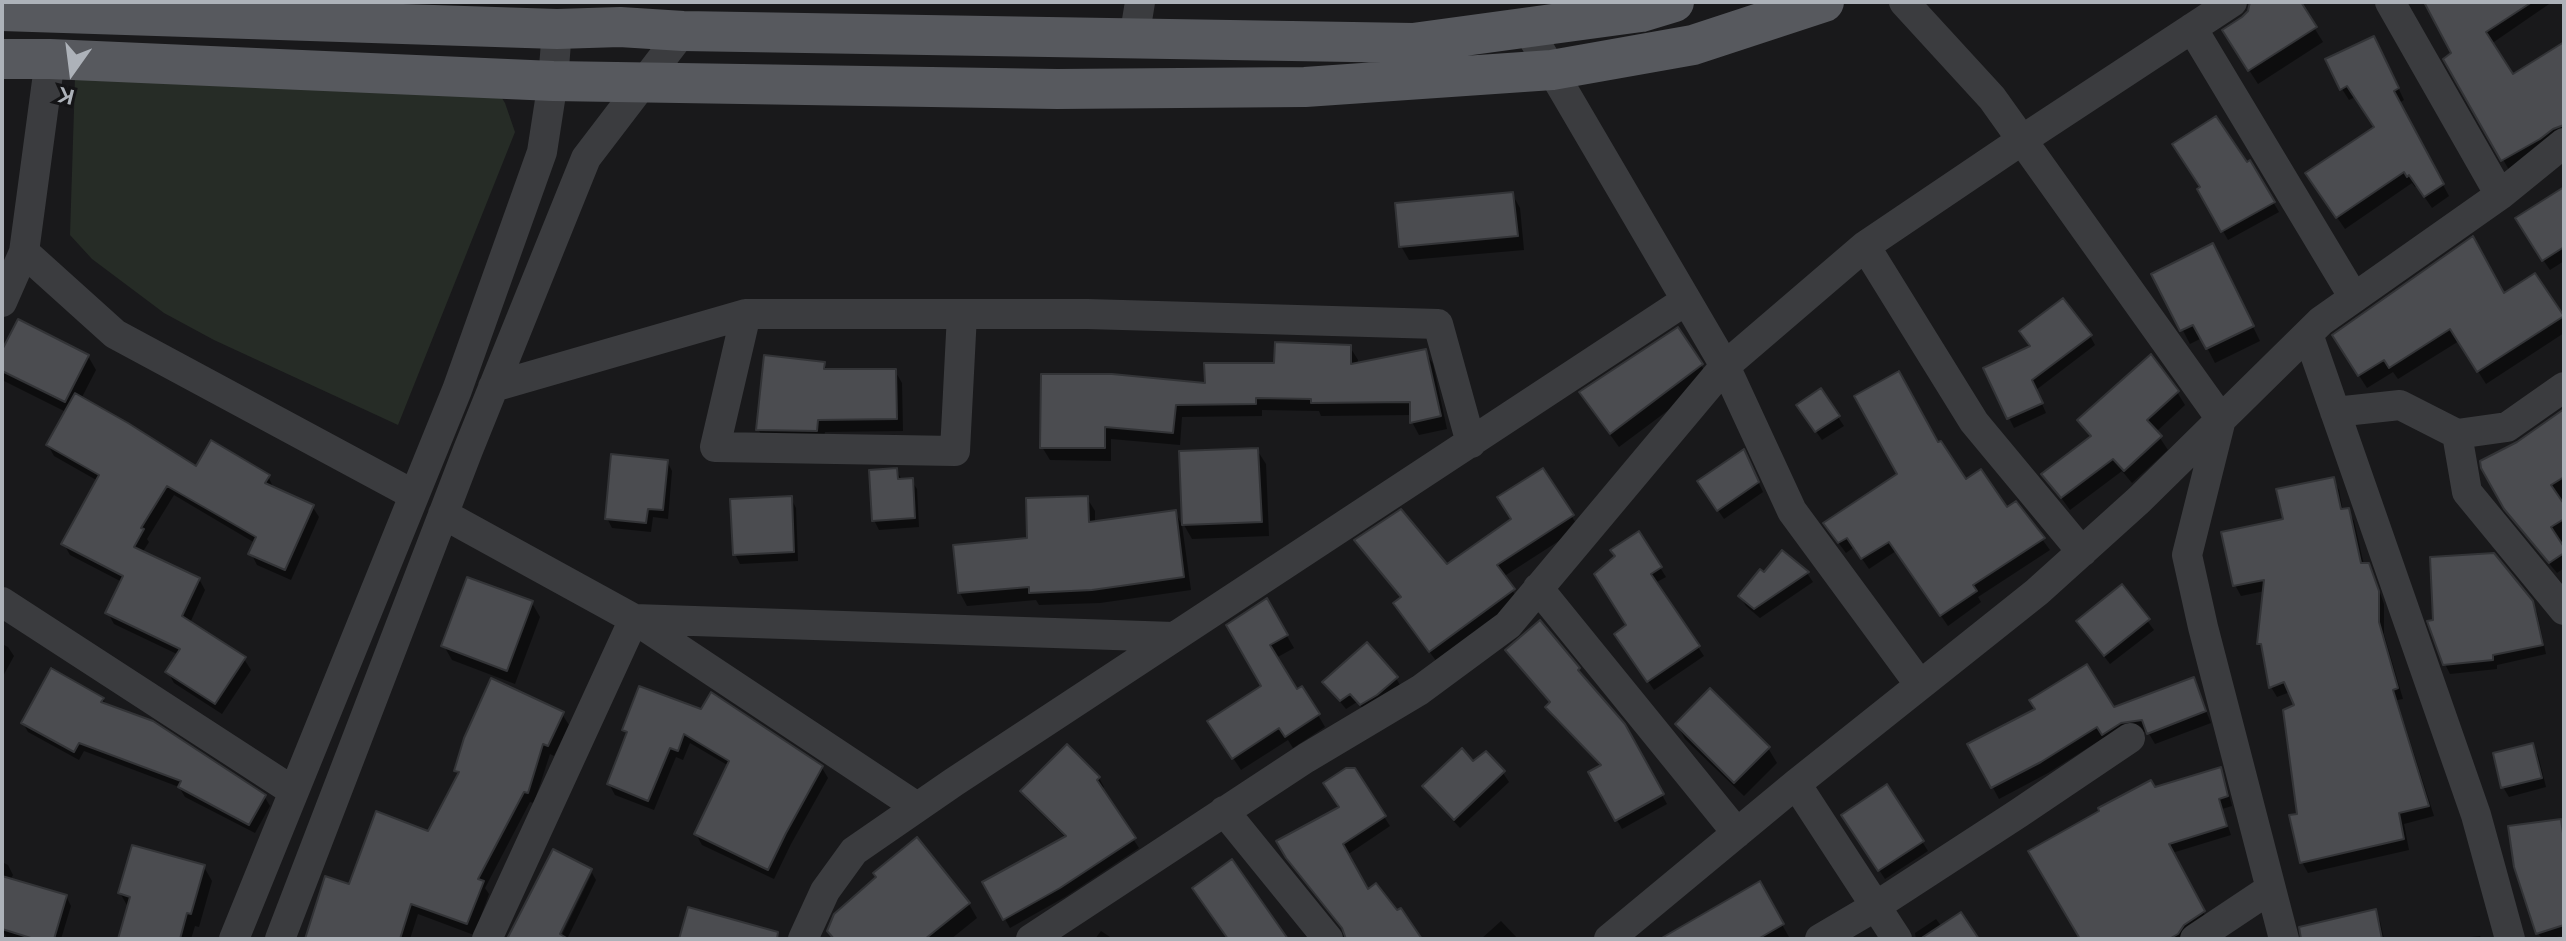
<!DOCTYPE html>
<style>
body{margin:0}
#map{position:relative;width:2566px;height:941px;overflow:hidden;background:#19191b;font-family:Helvetica,sans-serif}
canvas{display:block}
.frame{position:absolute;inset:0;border:4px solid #adb2b9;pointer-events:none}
.north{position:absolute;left:32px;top:32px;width:80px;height:80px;-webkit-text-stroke:6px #141416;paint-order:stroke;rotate:194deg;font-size:22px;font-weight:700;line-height:32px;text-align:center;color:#adb2b9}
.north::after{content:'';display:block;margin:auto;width:28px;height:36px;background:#adb2b9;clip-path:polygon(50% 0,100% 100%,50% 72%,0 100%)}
</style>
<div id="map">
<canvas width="2566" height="941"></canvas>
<div class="frame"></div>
<div class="north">K</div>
</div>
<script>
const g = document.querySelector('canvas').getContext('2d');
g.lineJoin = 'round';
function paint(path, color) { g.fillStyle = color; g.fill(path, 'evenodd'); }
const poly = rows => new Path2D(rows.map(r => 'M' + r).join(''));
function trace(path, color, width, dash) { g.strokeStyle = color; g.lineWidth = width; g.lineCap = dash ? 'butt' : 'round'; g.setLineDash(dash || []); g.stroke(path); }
paint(poly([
 [75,78,495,87,505,103,515,132,398,425,214,340,164,313,92,259,70,235]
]), '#262c26');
paint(poly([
 [2251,2,2298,2,2323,42,2258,84,2233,45,2244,18,2250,10],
 [2426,2,2552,2,2491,44,2513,77,2564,44,2564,136,2509,170,2446,59,2454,54],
 [2380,50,2404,100,2399,103,2449,196,2432,208,2417,186,2415,187,2412,183,2345,229,2315,185,2376,128,2355,97,2349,100,2342,89],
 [2249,162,2279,212,2228,240,2200,190],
 [2564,189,2564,261,2550,270,2523,230],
 [1512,194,1520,208,1524,250,1409,260,1401,246],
 [2220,260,2260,341,2215,363,2202,338,2190,344,2154,275],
 [2535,275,2564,320,2564,333,2486,384,2459,341,2398,379,2393,372,2367,388,2342,349,2503,296],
 [2090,336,2095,345,2036,390,2046,413,2014,428,1985,369],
 [1350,347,1358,360,1357,365,1425,351,1433,364,1447,429,1419,435,1412,422,1412,415,1321,416,1319,411,1262,410,1262,416,1182,417,1180,445,1111,439,1111,461,1050,460,1042,447,1207,385],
 [2,355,88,356,96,370,81,399,196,469,268,476,274,489,312,506,319,517,291,580,257,565,251,553,255,543,174,495,147,539,149,542,142,553,199,579,205,590,190,623,244,659,251,670,222,714,174,683,168,672,179,655,114,624,108,613,122,582,70,555,64,544,98,481,54,456,48,445,66,412,4,381,2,377],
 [824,364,828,371,895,371,902,383,903,431,825,432,823,443,765,442,758,429],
 [1701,365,1710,379,1619,447,1590,407],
 [2177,392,2185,405,2156,432,2168,450,2132,483,2122,471,2070,510,2044,474,2091,438,2080,421],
 [2564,412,2564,568,2557,573,2513,520,2483,468],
 [1804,414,1838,417,1844,426,1822,440],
 [1938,445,1966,482,2006,510,2016,504,2050,550,1978,597,1981,602,1948,626,1896,551,1869,569,1854,547,1846,553,1832,534,1900,474],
 [1257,450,1266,464,1269,536,1192,539,1184,525],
 [667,461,672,471,668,519,653,517,651,532,612,528,607,518],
 [1748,461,1763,492,1724,519,1705,491],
 [896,470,902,480,911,480,917,489,919,527,879,530,874,520],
 [1543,471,1579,528,1503,577,1520,602,1437,662,1402,615,1402,599,1363,552,1357,541,1446,567,1513,520],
 [2333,479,2339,490,2343,511,2348,510,2354,521,2364,565,2368,565,2374,576,2384,604,2384,634,2403,699,2397,700,2434,816,2404,824,2409,850,2308,873,2302,862,2296,706,2290,692,2277,697,2271,687,2265,653,2259,644,2265,591,2241,596,2235,585,2285,520],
 [791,498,796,508,798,561,740,564,735,554],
 [1087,498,1095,511,1095,523,1175,512,1182,525,1191,590,1100,603,1039,605,1036,600,967,606,960,593],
 [1639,534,1666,577,1655,583,1704,656,1654,690,1622,643,1629,626],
 [1782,553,1807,573,1813,582,1760,618,1746,606,1740,596,1764,575],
 [2122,587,2154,630,2110,664,2078,622],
 [1266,600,1294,648,1276,658,1297,691,1318,715,1325,727,1293,748,1288,740,1241,770,1217,734,1264,687],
 [2531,602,2537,612,2546,654,2497,665,2497,669,2450,674,2445,664],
 [532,603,540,617,515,684,452,660,444,646],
 [2,644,8,647,14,656,2,678],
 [1513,659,1578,669,1624,725,1667,804,1622,829,1590,773,1602,767,1553,717,1547,707,1551,704],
 [1396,678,1401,687,1367,713,1357,702,1346,709,1324,682],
 [2193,680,2211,723,2155,744,2148,732,2135,731,2105,737,2048,773,1999,799,1970,745,2114,710],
 [640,689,822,768,828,778,791,844,774,879,702,845,696,834,729,766,690,743,683,760,676,757,654,810,615,795,609,784,628,736,624,730],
 [103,699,107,706,264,796,270,806,255,833,185,797,179,787,84,751,79,760,28,732,23,723],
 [562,714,569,725,554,756,550,754,534,803,530,802,485,888,489,894,474,935,418,914,410,939,307,939,350,886,429,834,459,776,456,771],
 [1677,725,1768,748,1777,763,1744,796,1685,739],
 [2532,746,2538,755,2546,787,2509,797,2503,787],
 [1473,764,1503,773,1509,782,1460,828,1430,796,1424,787],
 [2220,769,2225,779,2232,806,2222,809,2231,835,2172,853,2208,921,2186,939,2082,939,2154,789],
 [1354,770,1390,826,1347,855,1367,892,1419,939,1347,939,1347,934,1294,868,1279,842,1341,808],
 [1099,778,1104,787,1101,790,1139,848,1065,897,1010,928,985,883,1066,838,1028,801,1023,792],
 [1887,787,1928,851,1885,879,1849,824],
 [2560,821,2564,828,2564,936,2542,939,2538,933],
 [2,862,8,865,13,875,10,880,66,896,71,906,61,939,7,938,2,929],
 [204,867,212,881,199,927,195,926,191,939,120,939,128,907,120,893],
 [592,873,596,880,567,939,560,939],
 [1759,884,1789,937,1785,939,1662,939],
 [969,904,977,918,951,939,834,939,829,931],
 [2375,912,2380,921,2384,939,2303,939],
 [1936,919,1942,927,1976,939,1916,939,1915,933],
 [1501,921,1518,939,1481,939],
 [1101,931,1113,939,1095,939],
 [2480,936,2482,939,2450,939]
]), '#0007');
const building = poly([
 [2250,2,2301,2,2317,27,2248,71,2222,30,2242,17,2248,11,2250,2],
 [2424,2,2532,2,2486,32,2513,74,2564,42,2564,125,2553,129,2540,139,2501,161,2443,59,2451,53,2424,2],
 [2374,36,2399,88,2394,91,2444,184,2424,197,2409,175,2407,177,2404,172,2336,218,2305,173,2374,127,2347,86,2340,90,2325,59,2374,36],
 [2216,116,2247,162,2250,160,2275,202,2221,232,2197,189,2200,187,2172,144,2216,116],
 [2564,187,2564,247,2542,261,2515,218,2564,187],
 [1513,192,1518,236,1399,247,1395,203,1513,192],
 [2473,236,2504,293,2535,273,2564,316,2477,372,2450,329,2389,368,2384,360,2358,376,2332,335,2473,236],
 [2213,243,2254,326,2206,349,2193,325,2180,331,2151,274,2213,243],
 [2063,298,2092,335,2032,380,2043,403,2007,419,1983,368,2030,346,2019,331,2063,298],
 [18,319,89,355,65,402,2,371,2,350,18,319],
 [1678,327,1703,364,1610,434,1579,392,1678,327],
 [1275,342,1351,345,1351,364,1426,349,1441,416,1410,423,1410,402,1311,403,1311,399,1256,398,1256,404,1176,405,1173,433,1105,427,1105,448,1040,448,1041,374,1112,374,1205,383,1204,363,1274,363,1275,342],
 [2151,354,2179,391,2147,420,2162,436,2124,471,2113,459,2061,498,2041,474,2091,436,2077,420,2151,354],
 [764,355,825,362,824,369,896,369,897,419,818,420,817,431,756,430,764,355],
 [1899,371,1938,442,1941,441,1966,479,1981,469,2007,507,2016,501,2045,538,1973,585,1977,591,1940,616,1889,542,1861,559,1847,538,1838,543,1823,523,1897,474,1854,396,1899,371],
 [1821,388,1840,416,1815,432,1796,405,1821,388],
 [75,393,128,423,196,466,211,440,270,475,265,483,314,505,285,570,248,554,256,537,167,486,141,528,144,529,134,547,200,578,182,616,246,657,215,704,165,672,180,649,105,613,123,576,61,544,99,475,46,445,75,393],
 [2564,409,2564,477,2551,485,2564,504,2564,519,2551,527,2564,547,2564,553,2549,563,2504,509,2481,468,2480,461,2517,442,2564,409],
 [1258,448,1262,522,1182,525,1179,451,1258,448],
 [1744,449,1759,482,1717,511,1697,481,1744,449],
 [611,454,668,460,663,510,648,509,646,523,605,519,611,454],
 [897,468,898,479,913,478,915,518,872,521,869,470,897,468],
 [1543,468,1574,515,1497,565,1515,589,1429,652,1393,603,1401,597,1354,540,1401,509,1447,564,1511,519,1497,497,1543,468],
 [2334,477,2341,509,2349,508,2361,563,2369,563,2379,591,2379,622,2398,688,2393,690,2429,806,2399,813,2404,839,2300,863,2289,815,2297,814,2283,710,2294,705,2284,682,2269,688,2261,644,2257,644,2264,580,2233,586,2221,532,2283,519,2276,489,2334,477],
 [792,496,794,552,733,555,730,499,792,496],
 [1088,496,1089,522,1176,510,1184,577,1092,590,1029,593,1029,587,958,593,953,545,1027,538,1026,498,1088,496],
 [1639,531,1662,567,1651,574,1700,646,1647,682,1614,634,1626,625,1594,574,1615,556,1610,550,1639,531],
 [1782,550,1809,572,1754,609,1738,596,1760,569,1764,572,1782,550],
 [2494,553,2533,601,2543,645,2493,655,2493,660,2443,665,2427,621,2433,620,2430,557,2494,553],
 [467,577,533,601,507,671,441,646,467,577],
 [2122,584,2150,619,2104,656,2076,621,2122,584],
 [1267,598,1288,635,1270,645,1297,689,1302,686,1320,714,1285,737,1279,728,1232,759,1207,721,1261,686,1226,625,1267,598],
 [1540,620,1580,668,1578,670,1625,724,1664,794,1615,821,1588,772,1601,765,1545,707,1550,702,1505,650,1540,620],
 [1367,642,1398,677,1377,695,1360,705,1350,694,1340,701,1322,682,1367,642],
 [2087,664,2114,707,2194,677,2206,711,2147,734,2142,720,2121,723,2102,735,2097,727,2041,762,1991,788,1967,744,2035,709,2029,700,2087,664],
 [51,668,104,698,101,702,153,721,266,795,249,825,178,787,181,781,79,743,74,752,21,723,51,668],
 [491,678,564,712,548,746,543,744,528,793,524,792,478,879,484,881,467,924,411,904,400,939,305,939,325,876,349,884,376,811,428,831,459,772,454,771,464,738,491,678],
 [639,686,701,709,711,692,823,766,786,833,768,870,694,834,729,761,684,734,678,751,670,748,648,801,607,784,627,732,622,730,639,686],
 [1710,688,1770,747,1734,783,1675,724,1710,688],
 [2533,743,2542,778,2501,788,2493,753,2533,743],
 [1067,744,1100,777,1097,780,1136,838,1060,888,1003,920,982,882,1066,836,1020,791,1067,744],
 [1462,748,1473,761,1486,751,1505,771,1454,820,1422,786,1462,748],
 [2221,767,2228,796,2219,799,2227,826,2169,844,2205,911,2184,925,2178,934,2169,939,2080,939,2028,851,2099,811,2098,808,2151,780,2155,787,2221,767],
 [1346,768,1355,768,1386,816,1343,844,1368,889,1376,883,1397,910,1401,908,1422,939,1346,939,1342,928,1286,858,1276,841,1339,807,1323,783,1346,768],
 [1887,784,1924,841,1878,871,1841,815,1887,784],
 [2561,819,2564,840,2564,925,2536,934,2514,867,2508,826,2561,819],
 [917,837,970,903,925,939,834,939,827,931,834,914,876,877,873,873,917,837],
 [132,845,205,865,191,914,187,913,180,939,118,939,130,897,118,893,132,845],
 [553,849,592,869,560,934,568,939,507,939,553,849],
 [1232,859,1288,939,1228,939,1192,888,1232,859],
 [2,876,67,895,54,939,34,939,2,929,2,876],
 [1760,881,1784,924,1758,939,1660,939,1760,881],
 [688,907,778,932,777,939,679,939,688,907],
 [2376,909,2382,939,2301,939,2299,927,2376,909],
 [1961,912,1979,939,1920,939,1961,912]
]);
paint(building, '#4b4c50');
trace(building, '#333437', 2);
trace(poly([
 [1904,2,1992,98,2221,419,2187,555,2203,627,2284,939],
 [2390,2,2500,195],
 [1527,28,1725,366,1792,511,1920,685],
 [2192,28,2353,296],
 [1134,39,1140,2],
 [1865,246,1974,422,2082,552],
 [24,252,115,334,414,495],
 [2,302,24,252,50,59],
 [746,314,715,447,955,451,962,314],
 [2308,334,2476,815,2510,939],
 [493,387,746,314,1087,314,1438,324,1471,443],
 [2335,412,2400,405,2457,434,2507,427,2564,387],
 [2457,434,2467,492,2564,610],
 [443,514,634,619,917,807],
 [1538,588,1737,833],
 [2,602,293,791],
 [634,619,1174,637],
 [1796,784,1897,939],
 [1224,811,1328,939],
 [234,939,457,390,542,152,553,81,557,29],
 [280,939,468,450,586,158,683,31],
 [487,939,634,619],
 [803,939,825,891,854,851,954,782,1685,301],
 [1031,939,1306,758,1420,690,1508,625,1725,366,1865,246,2022,140,2232,2],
 [1609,939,1796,784,2037,592,2139,500,2321,321,2500,195,2564,143],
 [1820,939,1876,906,2019,813,2130,738],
 [2195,939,2270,889]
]), '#3b3c3f', 30);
trace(poly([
 [2,11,557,29,620,27,683,31,1413,43,1641,12,1674,2],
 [2,59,50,59,553,81,1057,89,1305,87,1552,70,1693,45,1824,2]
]), '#57595e', 40);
</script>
